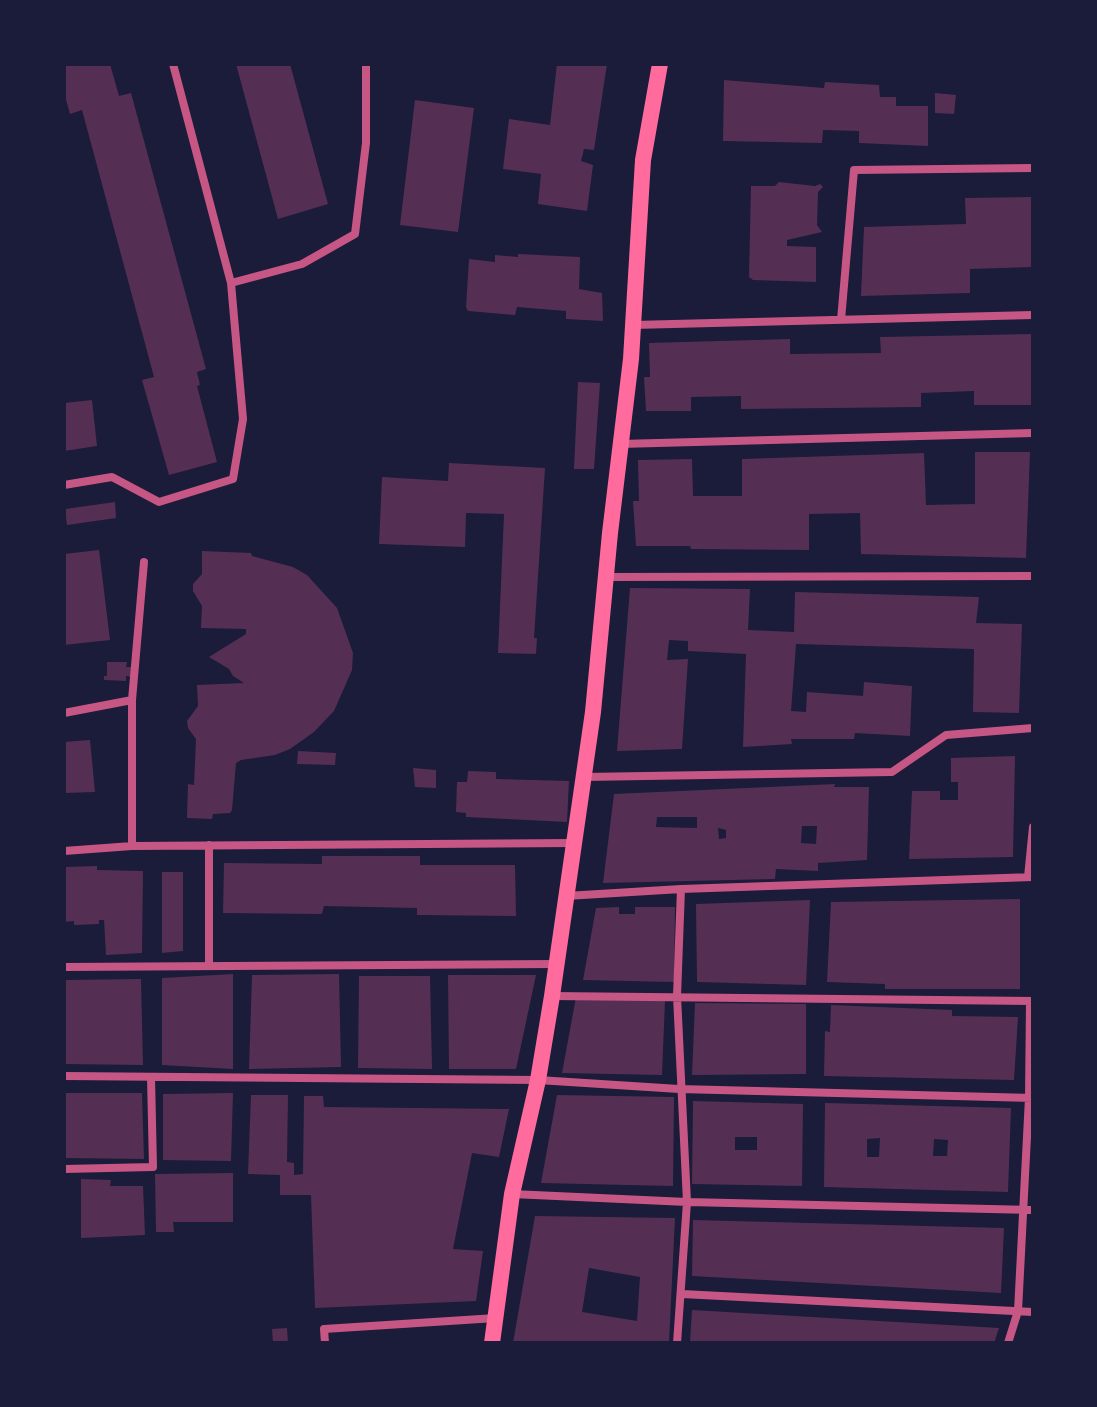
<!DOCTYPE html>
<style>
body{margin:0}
#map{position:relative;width:1097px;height:1407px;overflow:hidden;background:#1b1b3a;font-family:"Times New Roman",serif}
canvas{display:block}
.frame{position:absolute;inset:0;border:66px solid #1b1b3a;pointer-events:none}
</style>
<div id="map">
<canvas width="1097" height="1407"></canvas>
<div class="frame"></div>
</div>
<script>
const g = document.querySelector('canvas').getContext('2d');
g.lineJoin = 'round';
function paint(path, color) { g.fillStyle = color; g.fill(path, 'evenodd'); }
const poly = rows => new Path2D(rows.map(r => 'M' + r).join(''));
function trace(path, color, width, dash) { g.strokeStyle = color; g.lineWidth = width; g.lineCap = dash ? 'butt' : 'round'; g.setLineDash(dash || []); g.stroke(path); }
paint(poly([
 [64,64,110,64,119,96,131,93,206,369,197,372,200,385,197,386,217,462,169,475,142,380,154,377,82,110,70,114,64,92],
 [236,64,290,64,328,204,278,219],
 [557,64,607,64,594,150,584,149,581,161,593,165,587,211,538,204,541,174,503,169,509,119,550,125],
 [724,80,824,88,825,82,879,85,880,97,896,97,896,106,928,106,928,146,859,143,859,131,823,130,822,143,723,141],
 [935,93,956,95,954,114,935,113],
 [415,100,474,108,458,232,400,225],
 [779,182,815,186,820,184,823,187,818,192,817,225,822,232,787,240,787,246,816,247,816,282,753,280,749,277,751,186,775,186],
 [1033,197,1033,267,970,269,970,293,861,296,864,227,966,224,965,198],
 [518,254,580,257,579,289,602,293,603,321,566,319,566,311,517,307,515,315,468,311,466,307,469,259,495,262,495,255,518,257],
 [1033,334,1032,405,974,405,974,391,921,393,921,407,741,409,741,396,691,397,691,411,646,411,644,377,650,377,649,343,790,339,790,354,881,353,880,337],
 [578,382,600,383,594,469,574,469],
 [92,400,97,446,64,451,64,403],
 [975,452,1030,452,1026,558,861,554,860,513,809,514,809,550,691,549,690,546,636,546,633,501,639,501,638,460,692,459,693,496,742,496,742,459,924,453,926,505,975,504],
 [449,463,545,468,534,638,537,638,536,654,498,653,504,514,466,513,465,547,379,544,382,477,448,481],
 [115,502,116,518,67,525,65,509],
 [99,550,110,640,64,645,64,554],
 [202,551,251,553,252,556,293,567,307,575,337,608,353,653,352,670,334,711,314,732,290,749,275,755,241,760,236,763,232,810,230,813,213,814,212,819,187,818,188,784,194,785,196,739,188,728,187,721,198,706,197,685,244,683,233,676,229,669,209,657,246,634,246,629,201,628,202,606,193,591,193,584,202,574],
 [630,588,750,589,748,630,794,632,795,592,979,597,976,623,1022,624,1019,713,973,712,974,649,796,644,791,711,806,712,807,692,863,696,864,682,912,686,910,736,855,733,854,739,791,739,792,744,743,747,746,654,688,651,688,641,669,640,667,660,688,659,682,749,617,751],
 [107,662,127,662,126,667,132,667,132,677,126,676,126,681,104,680,104,676,107,676],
 [90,740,95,792,64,793,64,742],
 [298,751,336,753,335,765,297,764],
 [1015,756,1013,857,909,859,912,791,940,791,940,800,958,800,958,782,951,782,951,758],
 [413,768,436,770,436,788,415,787],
 [468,771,496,772,496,779,569,781,567,822,466,817,466,813,456,812,457,782,467,782],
 [835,784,834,787,869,787,867,860,818,863,818,871,776,869,775,879,603,883,614,794],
 [657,817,697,817,697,828,656,827],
 [802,826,817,826,816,844,801,843],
 [718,828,726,830,726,838,719,839],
 [322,856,420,856,420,865,515,865,516,916,417,915,417,908,324,906,322,914,223,913,224,863,322,864],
 [97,866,97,870,143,871,142,953,106,955,104,920,99,920,99,924,74,925,74,921,64,922,64,867],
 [162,872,183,872,183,951,162,953],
 [1020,899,1020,989,885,989,885,984,827,982,831,902],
 [810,900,806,985,697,982,696,904],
 [619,907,619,914,635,914,635,907,675,907,674,982,583,980,596,908],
 [233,974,233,1069,162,1065,162,978],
 [339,974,341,1067,249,1069,252,975],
 [448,975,536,975,516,1069,449,1069],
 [359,976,430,976,432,1069,358,1068],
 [141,979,143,1065,64,1064,64,980],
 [576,997,665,1001,662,1075,562,1073],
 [695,1003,806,1004,806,1074,692,1075],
 [831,1005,952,1010,952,1016,1018,1017,1014,1080,824,1076,825,1031,830,1032],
 [64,1093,142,1093,144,1159,64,1158],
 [233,1093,231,1161,163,1160,163,1094],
 [251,1095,288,1095,287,1162,294,1163,294,1175,303,1174,304,1096,323,1096,324,1107,509,1109,499,1157,472,1153,453,1249,483,1251,476,1301,315,1308,311,1195,280,1195,280,1175,248,1174],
 [557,1095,674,1097,673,1186,541,1183],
 [693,1101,803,1104,802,1186,692,1184],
 [735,1137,757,1137,757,1150,735,1150],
 [825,1103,1011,1108,1008,1192,824,1187],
 [880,1138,879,1157,867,1157,867,1139],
 [934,1139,948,1140,947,1156,933,1156],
 [233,1173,233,1222,173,1222,174,1232,156,1232,155,1174],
 [81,1179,111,1180,110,1186,143,1186,145,1235,81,1238],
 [535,1216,675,1218,669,1343,513,1343],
 [589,1268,640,1277,637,1321,582,1312],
 [693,1220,1004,1228,1001,1293,692,1276],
 [692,1310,829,1318,999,1328,994,1343,690,1343],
 [287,1328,288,1343,273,1343,272,1329]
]), '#542f53');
trace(poly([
 [231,283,302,264,355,234,366,143,366,64],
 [841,320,854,170,1033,168],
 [633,325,1033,315],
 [620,444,1033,433],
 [64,485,112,477,159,502,233,479,243,419,231,283,173,64],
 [607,577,1033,576],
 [132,700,144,562],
 [64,713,132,700,132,846],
 [584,777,892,772,946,735,1033,728],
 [64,851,132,846,573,843],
 [1028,877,1033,827],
 [566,896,681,889,1033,877],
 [209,966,209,845],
 [64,967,556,964],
 [552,996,1033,1001],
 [64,1076,538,1080,679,1089,1033,1098],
 [64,1169,153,1167,151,1077],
 [512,1194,687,1202,1033,1210],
 [682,1294,1033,1312],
 [325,1343,324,1329,496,1318],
 [677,1343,687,1202,677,996,681,889],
 [1008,1343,1018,1311,1029,1098,1030,1001]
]), '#c65784', 8);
trace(poly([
 [492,1343,512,1194,538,1080,552,996,593,712,610,533,631,359,643,160,660,64]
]), '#ff6b9d', 16);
</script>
